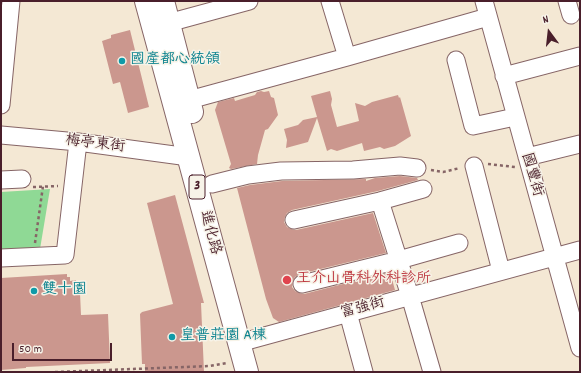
<!DOCTYPE html>
<meta charset="utf-8">
<style>
body{margin:0}
#map{position:relative;width:581px;height:373px;overflow:hidden;background:#f4e8d4;font-family:Dekko,sans-serif}
canvas{display:block}
.frame{position:absolute;inset:0;border:2px solid #4a1f2b;pointer-events:none}
.north{position:absolute;left:529px;top:12px;width:40px;height:40px;-webkit-text-stroke:3px #f7f3e8;paint-order:stroke;rotate:345deg;font-size:11px;font-weight:700;line-height:16px;text-align:center;color:#4a1f2b}
.north::after{content:'';display:block;margin:auto;width:14px;height:18px;background:#4a1f2b;clip-path:polygon(50% 0,100% 100%,50% 72%,0 100%)}
.scale{position:absolute;left:12px;top:343px;width:100px;height:18px;box-sizing:border-box;border:2px solid #4a1f2b;border-top:0;padding-left:5px;font-size:12px;line-height:14px;white-space:nowrap;color:#4a1f2b;-webkit-text-stroke:3px #f7f3e8;paint-order:stroke}
</style>
<div id="map">
<canvas width="581" height="373"></canvas>
<div class="frame"></div>
<div class="north">N</div>
<div class="scale">50 m</div>
</div>
<script>
const g = document.querySelector('canvas').getContext('2d');
g.lineJoin = 'round';
function paint(path, color) { g.fillStyle = color; g.fill(path, 'evenodd'); }
const poly = rows => new Path2D(rows.map(r => 'M' + r).join(''));
function trace(path, color, width, dash) { g.strokeStyle = color; g.lineWidth = width; g.lineCap = dash ? 'butt' : 'round'; g.setLineDash(dash || []); g.stroke(path); }
function drawText(font, color, halo, rows, align = 'center') {
  g.font = font + ' Dekko,"LXGW WenKai TC",sans-serif'; g.lineWidth = 3; g.setLineDash([]); g.textBaseline = 'middle'; g.strokeStyle = halo; g.fillStyle = color; for (const [text, x, y, turn = 0] of rows) {
    g.save(); g.translate(x, y); g.rotate((+turn || 0) * Math.PI / 180); g.textAlign = isNaN(turn) ? turn : align; if (halo) g.strokeText(text, 0, 0); g.fillText(text, 0, 0); g.restore();
  }
}
paint(poly([
 [50,189,40,249,1,251,1,192]
]), '#8fd995');
paint(poly([
 [130,30,149,107,128,113,120,82,113,84,102,41,111,38,111,35],
 [261,91,264,92,269,91,271,97,274,98,278,115,268,129,265,130,258,155,257,164,231,169,229,168,231,164,215,110,218,102,234,98,235,101,255,95,257,92],
 [330,91,332,99,331,105,337,127,359,121,355,103,365,106,372,102,398,95,399,98,400,97,411,136,395,146,384,149,380,147,364,151,362,143,337,151,331,149,327,151,317,118,308,142,286,148,287,140,284,129,298,125,303,120,317,117,311,96],
 [400,176,417,178,418,180,378,191,292,210,287,213,285,217,284,222,287,227,291,229,296,230,373,213,386,253,300,274,295,277,293,281,292,287,295,291,299,293,304,294,390,272,395,290,279,322,273,318,266,299,237,188,250,185,282,181,366,179,366,181,375,178],
 [175,195,204,303,201,303,204,372,145,372,145,364,142,364,140,314,142,312,173,304,147,203],
 [67,274,67,277,70,277,70,281,76,280,77,293,80,293,81,315,108,314,110,363,26,367,26,368,1,370,1,278]
]), '#cb978e');
const minor = poly([
 [330,1,347,57],
 [484,1,580,348],
 [567,1,571,15],
 [157,26,249,1],
 [456,60,473,126,515,117],
 [504,76,580,56],
 [189,100,347,57,488,17],
 [1,105,11,1],
 [1,135,78,142,189,157],
 [527,157,580,144],
 [474,166,501,271],
 [1,180,22,179],
 [212,184,248,175,281,171,353,170,400,166,417,168],
 [380,201,410,296,432,372],
 [294,220,380,201,423,189],
 [1,258,65,255,78,142],
 [302,284,399,260,459,243],
 [348,313,364,372],
 [239,343,580,250]
]);
const major = poly([
 [146,1,247,372],
 [163,1,192,112]
]);
trace(minor, '#866566', 19);
trace(major, '#866566', 24);
trace(poly([
 [488,164,515,167],
 [431,170,443,172,460,168],
 [33,187,58,186],
 [35,243,43,186],
 [55,372,210,366,227,363]
]), '#866566', 2.5, [3, 3]);
trace(minor, '#fff', 17);
trace(major, '#fff', 22);
for (const [x, y, r, color] of [
 [122,61,4,"#0f9aa8"],
 [287,280,5,"#e0444e"],
 [34,291,4,"#0f9aa8"],
 [172,337,4,"#0f9aa8"]
]) { const dot = new Path2D(); dot.arc(x, y, r, 0, 2 * Math.PI); g.fillStyle = color; g.fill(dot); trace(dot, '#f7f3e8', 1.5); }
for (const [x, y, w] of [
 [197,187,16]
]) { const box = new Path2D(); box.roundRect(x - w / 2, y - 12, w, 24, 3); g.fillStyle = '#f7f3e8'; g.fill(box); trace(box, '#4a1f2b', 1); }
drawText('bold 14px', '#4a1f2b', null, [
 ["3",197,187]
]);
drawText('15px', '#0d838f', '#f7f3e8', [
 ["國產都心統領",130,61],
 ["雙十園",42,291],
 ["皇普莊園 A棟",180,337]
], 'left');
drawText('15px', '#4a1f2b', '#f7f3e8', [
 ["梅亭東街",95,145,7],
 ["國豐街",531,175,74],
 ["進化路",209,233,75],
 ["富強街",363,309,-15]
]);
drawText('15px', '#be3a42', '#f7f3e8', [
 ["王介山骨科外科診所",296,280]
], 'left');
</script>
